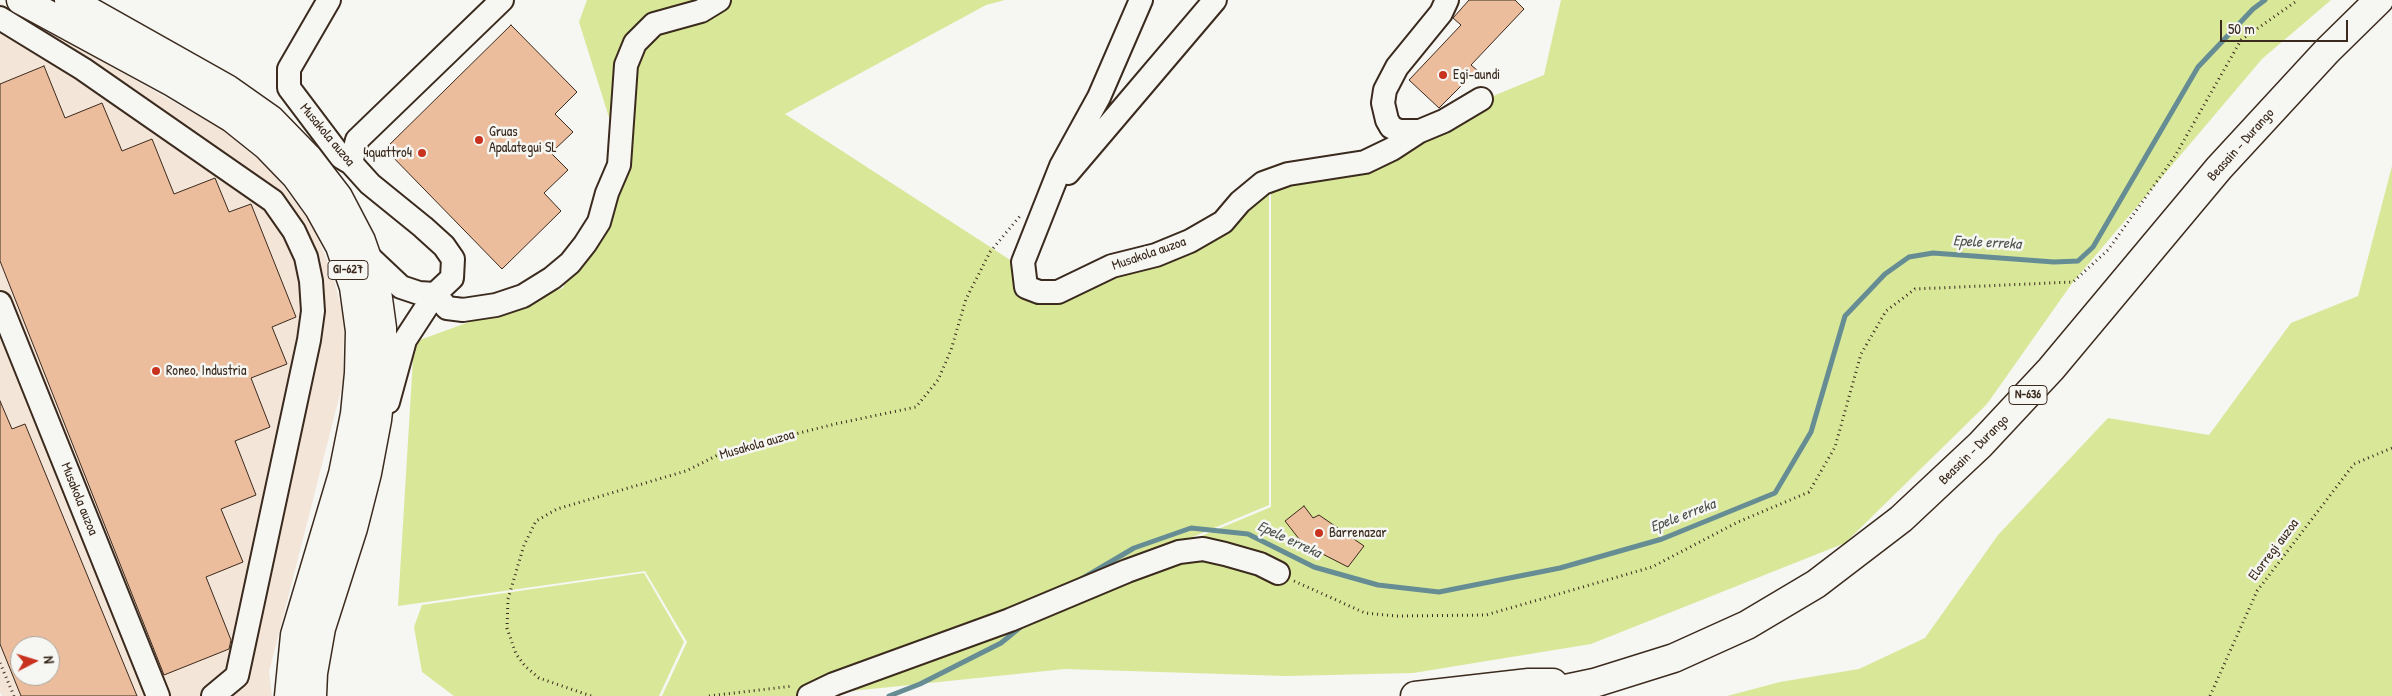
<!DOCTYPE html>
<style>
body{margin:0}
#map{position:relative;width:2392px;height:696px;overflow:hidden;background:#f6f6f2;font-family:"Patrick Hand",sans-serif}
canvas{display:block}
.north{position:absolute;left:10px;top:636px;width:50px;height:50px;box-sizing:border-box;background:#f6f6f2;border:1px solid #aba49d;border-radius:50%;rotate:85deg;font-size:14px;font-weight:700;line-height:20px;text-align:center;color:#3b2a1e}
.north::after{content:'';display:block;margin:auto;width:18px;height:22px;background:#c8321e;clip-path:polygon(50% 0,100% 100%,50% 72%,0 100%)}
.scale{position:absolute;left:2220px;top:20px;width:128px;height:22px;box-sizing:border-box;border:2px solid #3b2a1e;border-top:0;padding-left:6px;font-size:15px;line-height:18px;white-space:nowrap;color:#3b2a1e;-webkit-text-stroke:4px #f6f6f2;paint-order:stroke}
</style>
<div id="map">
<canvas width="2392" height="696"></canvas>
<div class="north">N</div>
<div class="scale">50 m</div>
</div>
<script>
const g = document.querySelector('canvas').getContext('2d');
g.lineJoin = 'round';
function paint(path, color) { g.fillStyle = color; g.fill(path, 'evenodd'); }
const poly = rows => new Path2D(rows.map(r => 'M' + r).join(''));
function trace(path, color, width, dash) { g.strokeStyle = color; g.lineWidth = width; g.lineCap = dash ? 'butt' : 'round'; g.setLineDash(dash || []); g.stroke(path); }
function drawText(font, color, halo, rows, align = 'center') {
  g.font = font + ' "Patrick Hand",sans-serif'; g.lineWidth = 5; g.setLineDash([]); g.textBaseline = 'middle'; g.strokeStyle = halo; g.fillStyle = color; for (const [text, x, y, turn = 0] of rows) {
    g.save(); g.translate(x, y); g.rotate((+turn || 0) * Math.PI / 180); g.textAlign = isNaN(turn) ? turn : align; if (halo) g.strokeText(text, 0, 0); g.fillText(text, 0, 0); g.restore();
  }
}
paint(poly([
 [0,3,223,130,272,171,313,226,333,275,344,320,343,382,269,672,272,696,2,696,0,692],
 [20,646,50,646,50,676,20,676]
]), '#f3e5d8');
paint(poly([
 [587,0,1005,0,986,5,785,114,1018,265,1040,305,1269,191,1269,505,812,696,662,696,687,642,645,571,398,606,414,342,563,288,618,146,579,22],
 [1561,0,2331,0,2262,59,2073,282,1987,404,1845,543,1591,644,1413,673,1286,676,1065,669,822,694,1271,507,1271,191,1268,189,1544,75],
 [2392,166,2392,696,1727,696,1780,682,1859,669,1925,638,1998,535,2108,418,2209,435,2291,323,2358,296],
 [644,573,684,642,659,696,454,696,422,672,414,627,422,605]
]), '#d9e799');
trace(poly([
 [1078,581,1134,548,1191,528,1248,534,1314,567,1378,585,1439,592,1560,568,1662,539,1775,493,1811,432,1845,316,1885,274,1909,257,1933,253,2054,262,2078,261,2093,247,2198,67,2253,9,2265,0],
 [889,696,920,684,1001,643,1023,625]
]), '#668d94', 5);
const building = poly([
 [1469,0,1515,0,1524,9,1471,65,1477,70,1439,108,1409,80,1461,25,1453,18,1469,0],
 [511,25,577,92,555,114,573,132,551,153,568,170,544,193,561,211,502,269,385,149,511,25],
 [44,66,65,118,102,103,122,151,152,139,174,194,215,178,229,212,251,204,296,317,272,327,287,364,251,378,270,427,235,441,256,495,221,509,243,562,206,577,231,640,229,649,164,675,0,261,0,84,44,66],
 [0,401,12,429,25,424,137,696,21,696,0,644,0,401],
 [20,646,50,646,50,676,20,676,20,646],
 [1304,506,1313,518,1319,515,1364,546,1348,567,1303,544,1285,521,1304,506]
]);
paint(building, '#ebbd9c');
trace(building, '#3b2a1e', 1);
const minor = poly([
 [329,0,289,69,289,88,341,157,351,163,370,184,423,227,444,246,453,259,452,278,435,294,405,340,388,402],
 [1141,0,1099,97,1061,166,1023,262,1026,287,1039,292,1058,292,1112,266,1156,255,1190,241,1223,222,1240,202,1263,183,1288,174,1365,162,1392,149,1418,132],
 [1447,0,1441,13,1397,67,1385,90,1383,103,1387,120,1391,127,1399,131,1420,131,1444,121,1481,99],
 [0,18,83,69,273,201,294,231,306,257,311,281,313,311,309,340,237,676,213,696],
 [351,163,357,140,502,0],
 [1068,173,1215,0],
 [366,254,401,287,419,293,435,294,447,308,463,310,496,305,523,296,552,278,570,263,585,244,599,222,607,193,619,165,626,65,635,43,654,24,701,11,719,0],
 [0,303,158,696],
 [809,696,834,684,1010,620,1127,571,1179,552,1203,549,1225,554,1260,564,1278,573]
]);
const major = poly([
 [21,0,174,83,232,118,267,146,296,176,319,208,340,246,354,287,360,331,359,373,355,414,343,474,295,635,289,696],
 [69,0,227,89,271,120,308,158,338,197,361,241,376,284,382,328,382,375,377,420,367,473,353,528,321,628,313,673,312,696]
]);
const highway = poly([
 [1415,696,1529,683,1553,683],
 [1532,696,1594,683,1674,658,1747,625,1816,584,1901,519,1980,445,2051,369,2219,168,2327,51,2379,0]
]);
trace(minor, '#3b2a1e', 26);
trace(major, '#3b2a1e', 31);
trace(highway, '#3b2a1e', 31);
trace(poly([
 [1294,581,1365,613,1396,616,1486,615,1652,567,1738,522,1809,492,1835,447,1861,354,1886,311,1915,289,2073,282,2108,250,2175,156,2241,40,2298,0],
 [0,663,14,696],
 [591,696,539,678,525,666,516,654,507,628,508,599,524,545,536,521,557,509,686,471,724,452,835,424,916,407,938,380,951,350,966,299,990,252,1020,216],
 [709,696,793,686],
 [2210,696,2257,591,2354,464,2392,448]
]), '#3b2a1e', 3, [1, 4]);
trace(minor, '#f6f6f2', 22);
trace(major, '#f6f6f2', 28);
trace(highway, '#f6f6f2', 28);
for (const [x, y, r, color] of [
 [1443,75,5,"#c8321e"],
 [479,140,5,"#c8321e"],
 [422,153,5,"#c8321e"],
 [156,371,5,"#c8321e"],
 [1319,533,5,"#c8321e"]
]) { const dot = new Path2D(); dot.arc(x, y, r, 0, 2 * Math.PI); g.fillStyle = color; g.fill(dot); trace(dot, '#f6f6f2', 2); }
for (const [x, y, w] of [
 [348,270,40],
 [2028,395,38]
]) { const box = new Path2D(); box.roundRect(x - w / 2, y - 9.5, w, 19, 4); g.fillStyle = '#f6f6f2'; g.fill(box); trace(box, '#3b2a1e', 1); }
drawText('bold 12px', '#3b2a1e', null, [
 ["GI-627",348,270],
 ["N-636",2028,395]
]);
drawText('14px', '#3b2a1e', '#f6f6f2', [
 ["Egi-aundi",1453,75],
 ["Gruas",489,132],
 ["Apalategui SL",489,148],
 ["4quattro4",412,153,"right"],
 ["Roneo, Industria",166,371],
 ["Barrenazar",1329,533]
], 'left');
drawText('14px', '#3b2a1e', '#f6f6f2', [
 ["Musakola auzoa",327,135,50],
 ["Beasain - Durango",2241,145,-48],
 ["Musakola auzoa",1149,254,-19],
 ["Musakola auzoa",757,445,-16],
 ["Beasain - Durango",1974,450,-45],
 ["Musakola auzoa",79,499,68],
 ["Elorregi auzoa",2274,550,-53]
]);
drawText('italic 15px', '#4d534f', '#f6f6f2', [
 ["Epele erreka",1987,243,3],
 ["Epele erreka",1683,516,-21],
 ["Epele erreka",1289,540,25]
]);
</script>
